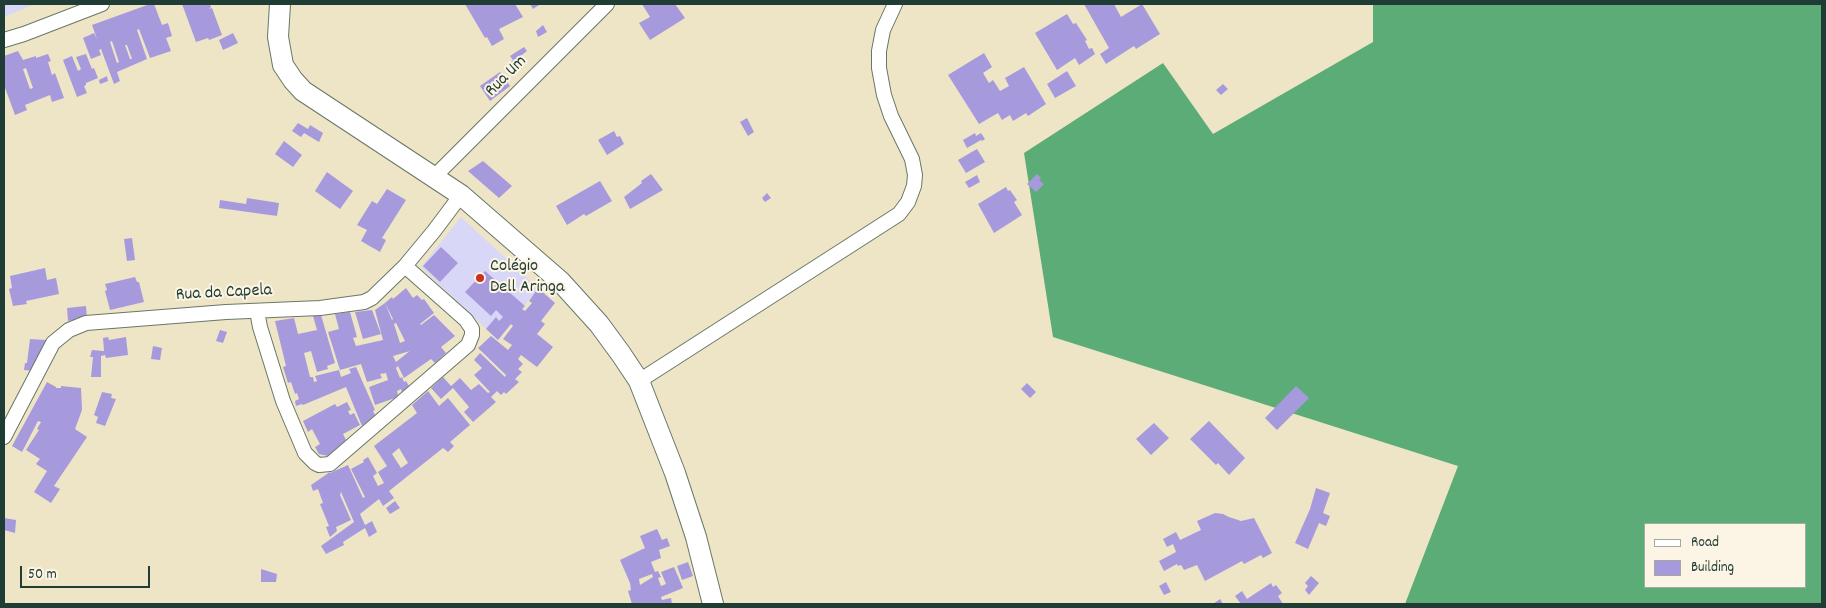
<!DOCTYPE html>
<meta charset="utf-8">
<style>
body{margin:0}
#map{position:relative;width:1826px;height:608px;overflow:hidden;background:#eee5c6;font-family:Dekko,sans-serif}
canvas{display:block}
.frame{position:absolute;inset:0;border:5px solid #1f3d34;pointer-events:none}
.legend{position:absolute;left:1644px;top:523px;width:162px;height:65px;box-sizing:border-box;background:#fcf5e5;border:1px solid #a4ab9e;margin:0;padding:6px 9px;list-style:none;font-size:15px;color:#1f3d34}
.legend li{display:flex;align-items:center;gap:10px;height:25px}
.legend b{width:25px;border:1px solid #a4ab9e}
.scale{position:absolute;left:20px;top:566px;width:130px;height:22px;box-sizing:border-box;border:2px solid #1f3d34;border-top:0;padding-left:6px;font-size:15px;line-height:18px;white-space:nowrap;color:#1f3d34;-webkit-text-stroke:4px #fcf5e5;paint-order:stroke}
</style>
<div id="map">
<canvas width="1826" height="608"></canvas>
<div class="frame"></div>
<ul class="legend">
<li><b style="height:6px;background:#fff"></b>Road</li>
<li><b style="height:14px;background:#a69add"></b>Building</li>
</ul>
<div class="scale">50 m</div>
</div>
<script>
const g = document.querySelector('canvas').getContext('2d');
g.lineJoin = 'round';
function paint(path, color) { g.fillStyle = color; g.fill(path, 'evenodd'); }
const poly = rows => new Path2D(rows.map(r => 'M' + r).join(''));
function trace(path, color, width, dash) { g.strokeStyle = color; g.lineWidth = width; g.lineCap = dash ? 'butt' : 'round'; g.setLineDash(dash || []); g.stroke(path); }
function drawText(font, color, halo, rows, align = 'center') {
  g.font = font + ' Dekko,sans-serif'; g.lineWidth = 4; g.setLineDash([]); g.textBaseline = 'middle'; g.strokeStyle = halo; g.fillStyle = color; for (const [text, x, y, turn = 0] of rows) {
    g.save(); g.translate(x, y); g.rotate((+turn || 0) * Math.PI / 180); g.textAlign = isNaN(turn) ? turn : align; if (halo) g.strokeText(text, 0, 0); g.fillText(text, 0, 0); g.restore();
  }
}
paint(poly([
 [4,4,35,4,4,17],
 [461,217,538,288,498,340,421,267]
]), '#d8d7f8');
paint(poly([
 [1373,4,1822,4,1822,604,1405,604,1458,466,1053,337,1024,153,1163,63,1213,134,1373,42],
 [1645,524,1805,524,1805,587,1645,587]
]), '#5cac78');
paint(poly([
 [150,4,154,4,162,25,168,23,172,36,166,38,171,51,150,58,139,29,137,30,147,59,117,72,120,81,114,84,101,49,99,50,101,55,91,59,83,38,94,33,97,39,92,25],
 [112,41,119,62,117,63,110,42],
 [125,45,127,45,132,59,130,59],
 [182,4,210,4,211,7,209,9,212,8,222,35,209,40,208,38,196,42],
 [465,4,515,4,523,17,499,29,504,39,492,46,487,37,485,38],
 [530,4,538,4,539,5,533,9],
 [642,4,675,4,685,18,650,40,639,23,650,17],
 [1084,4,1114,4,1121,17,1142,4,1160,34,1136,49,1134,46,1106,64,1100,54,1109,48],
 [1067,14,1073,24,1076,23,1087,40,1085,41,1089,49,1092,48,1095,54,1079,65,1075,58,1057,70,1035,33],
 [543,25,547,32,538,37,536,31],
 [233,33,238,43,223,50,219,40],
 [524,47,527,51,514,61,517,65,510,71,506,67,513,60,510,56],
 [18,51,23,60,36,56,36,58,48,54,51,61,48,62,52,75,55,73,64,98,52,102,50,95,25,105,27,110,15,115,4,85,4,56],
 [26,68,33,88,30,89,23,69],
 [984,53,992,67,983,73,989,83,993,80,1000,91,1009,86,1005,78,1024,67,1046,104,1028,116,1026,113,1013,121,1010,115,1002,120,998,113,979,124,948,75],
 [86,54,92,69,94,68,98,78,86,83,86,85,84,86,87,93,77,97,63,60,72,56,78,71,81,69,76,57],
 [1067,71,1076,86,1055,98,1047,84],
 [500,72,510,86,490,101,480,86],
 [107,76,108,81,100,84,99,80],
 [1223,84,1228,89,1221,95,1216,90],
 [747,118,754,132,748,136,740,122],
 [298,123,308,129,310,125,323,133,319,142,304,133,301,137,292,131],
 [614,131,617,137,620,136,624,144,607,155,598,140],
 [975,133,976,136,981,133,985,139,982,141,981,140,967,148,963,140],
 [284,141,302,155,293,167,275,154],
 [977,149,985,162,966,173,958,160],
 [483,161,512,186,499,198,468,171],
 [327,172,353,191,340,209,315,191],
 [651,174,663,190,630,209,624,197,642,183,641,181],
 [1037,174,1041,178,1039,180,1044,184,1036,192,1027,184],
 [977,175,980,182,969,188,965,182],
 [600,181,612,201,586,216,584,214,567,225,556,206],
 [1006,187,1008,191,1010,190,1017,200,1014,202,1022,215,994,233,978,204],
 [387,189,406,200,382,238,386,240,380,252,361,241,367,230,357,225,372,201,377,204],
 [767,193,771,198,765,202,762,198],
 [247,198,279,203,277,216,219,208,220,200,246,204],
 [132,238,135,260,127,261,124,239],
 [441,247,458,263,440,282,423,266],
 [45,268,47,280,56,278,59,294,26,301,27,304,13,306,9,289,12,288,10,276],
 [485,271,525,306,522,309,525,311,532,303,529,301,538,288,555,303,541,321,545,324,537,334,553,347,537,367,521,355,518,359,523,364,518,369,522,372,515,379,519,382,506,394,504,392,501,395,497,391,491,397,496,402,473,422,464,412,469,407,453,388,441,399,431,388,443,377,451,386,460,378,471,390,479,384,488,393,490,392,474,375,482,368,474,360,480,353,505,377,506,375,478,348,491,336,508,350,512,345,503,339,513,326,511,324,498,340,486,329,496,317,499,321,503,317,496,310,491,316,465,292],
 [135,277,137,282,139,282,144,302,110,310,105,291,107,290,105,284],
 [406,288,413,298,417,295,422,300,424,299,434,313,420,324,421,325,434,315,455,336,441,347,446,353,435,363,431,359,404,378,398,366,396,368,400,378,402,377,404,382,406,381,409,386,402,392,401,389,397,391,398,395,395,398,375,405,369,387,388,380,386,373,380,374,382,378,367,382,361,364,340,370,328,332,339,329,335,314,350,312,357,337,353,338,356,346,383,340,375,310,385,303,392,320,393,319,385,303,392,297,393,299],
 [396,323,405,341,400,343,394,324],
 [411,350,396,362,393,356,410,351],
 [86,306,87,318,68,321,67,308],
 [372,310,381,334,363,339,355,312],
 [321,315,335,363,327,366,328,369,317,372,311,351,304,353,310,377,313,377,314,382,317,381,315,376,339,370,341,377,351,373,349,369,356,367,375,410,373,411,375,415,362,426,346,387,303,405,302,404,296,406,295,401,299,399,297,393,295,394,291,382,288,383,283,367,286,366,275,321,294,318,298,334,317,330,313,316],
 [220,330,227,332,223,343,216,341],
 [108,337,109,340,126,337,128,355,106,358,105,355,101,356,101,377,91,377,93,357,90,357,92,350,104,351,103,338],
 [30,339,46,340,34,371,24,370,25,363,27,363],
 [153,346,162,348,160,360,151,359],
 [47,382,56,387,56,388,61,388,61,386,81,388,82,410,75,429,87,437,54,486,60,489,51,503,34,492,47,471,36,464,40,459,26,450,39,430,37,429,41,422,38,421,22,452,12,446],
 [1027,383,1036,392,1030,398,1021,389],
 [1296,386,1309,398,1277,430,1265,418],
 [428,391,439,406,448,398,470,425,450,442,454,446,448,452,443,448,389,491,394,498,383,506,379,499,360,514,365,525,372,521,377,532,369,537,365,528,343,542,344,545,326,554,321,546,354,522,341,492,340,495,351,520,336,527,337,531,330,537,326,527,329,526,320,504,323,503,318,489,313,491,311,485,330,472,330,473,348,465,363,498,365,497,351,469,364,462,363,460,368,457,377,473,373,476,378,486,384,483,378,472,387,466,374,446,417,413,412,405],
 [399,448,408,463,401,468,392,454],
 [102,392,112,394,111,398,116,399,105,426,96,423,98,417,94,415],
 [347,402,351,410,348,411,350,415,354,413,360,425,343,434,346,440,328,456,319,454,315,447,320,444,312,429,308,432,303,421,335,404,337,407],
 [1209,421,1245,458,1229,475,1218,463,1216,465,1190,439],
 [1154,423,1169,438,1151,455,1136,439],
 [1316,488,1330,493,1323,513,1330,516,1326,526,1319,523,1308,549,1295,543,1310,509],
 [395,501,400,508,390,514,386,508],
 [1215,513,1223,514,1229,517,1241,521,1254,518,1272,553,1263,558,1261,555,1244,564,1242,561,1205,581,1197,565,1184,570,1181,565,1178,566,1177,564,1164,571,1159,561,1176,552,1173,544,1167,547,1163,539,1176,532,1180,540,1201,530,1197,521],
 [4,518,16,520,15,533,4,530],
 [657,529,662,540,667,538,670,546,659,550,661,558,651,562,655,572,658,571,661,577,658,578,661,586,666,584,661,572,674,567,683,588,661,597,662,600,671,598,672,604,632,604,628,591,631,590,630,583,620,560,645,548,640,536],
 [652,574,653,577,640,585,639,579],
 [688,562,693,576,682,580,677,566],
 [261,569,277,574,276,582,261,582],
 [1311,576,1319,583,1309,595,1305,590,1308,586,1305,583],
 [1166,582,1171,592,1164,595,1159,586],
 [1271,583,1273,587,1276,585,1282,593,1278,596,1283,604,1241,604,1235,596,1242,591,1247,599],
 [1220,599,1223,604,1213,604]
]), '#a69add');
const street = poly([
 [4,40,24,34,102,4],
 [434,177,607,4],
 [257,311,260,327,283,401,305,453,315,463,319,465,330,464,468,345,472,335,472,329,466,320,405,266],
 [639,381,899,214,908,202,914,186,915,175,912,159,891,116,884,95,879,68,879,51,883,30,895,4],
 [4,437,53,343,69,330,86,323,226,312,320,308,364,302,372,298,405,266,434,231,461,195]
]);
const secondary = poly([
 [280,4,278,37,283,65,293,80,303,91,461,195,560,281,599,324,621,354,639,381,675,473,696,537,713,604]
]);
trace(street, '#677867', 16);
trace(secondary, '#677867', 22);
trace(street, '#fff', 14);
trace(secondary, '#fff', 20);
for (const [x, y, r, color] of [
 [480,278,5,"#c8321e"]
]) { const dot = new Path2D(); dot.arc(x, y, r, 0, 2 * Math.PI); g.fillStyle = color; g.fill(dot); trace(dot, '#fcf5e5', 2); }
drawText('18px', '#1f3d34', '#fcf5e5', [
 ["Rua Um",507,77,-45],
 ["Rua da Capela",224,294,-3]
]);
drawText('18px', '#1f3d34', '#fcf5e5', [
 ["Colégio",490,268],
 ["Dell Aringa",490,289]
], 'left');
</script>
